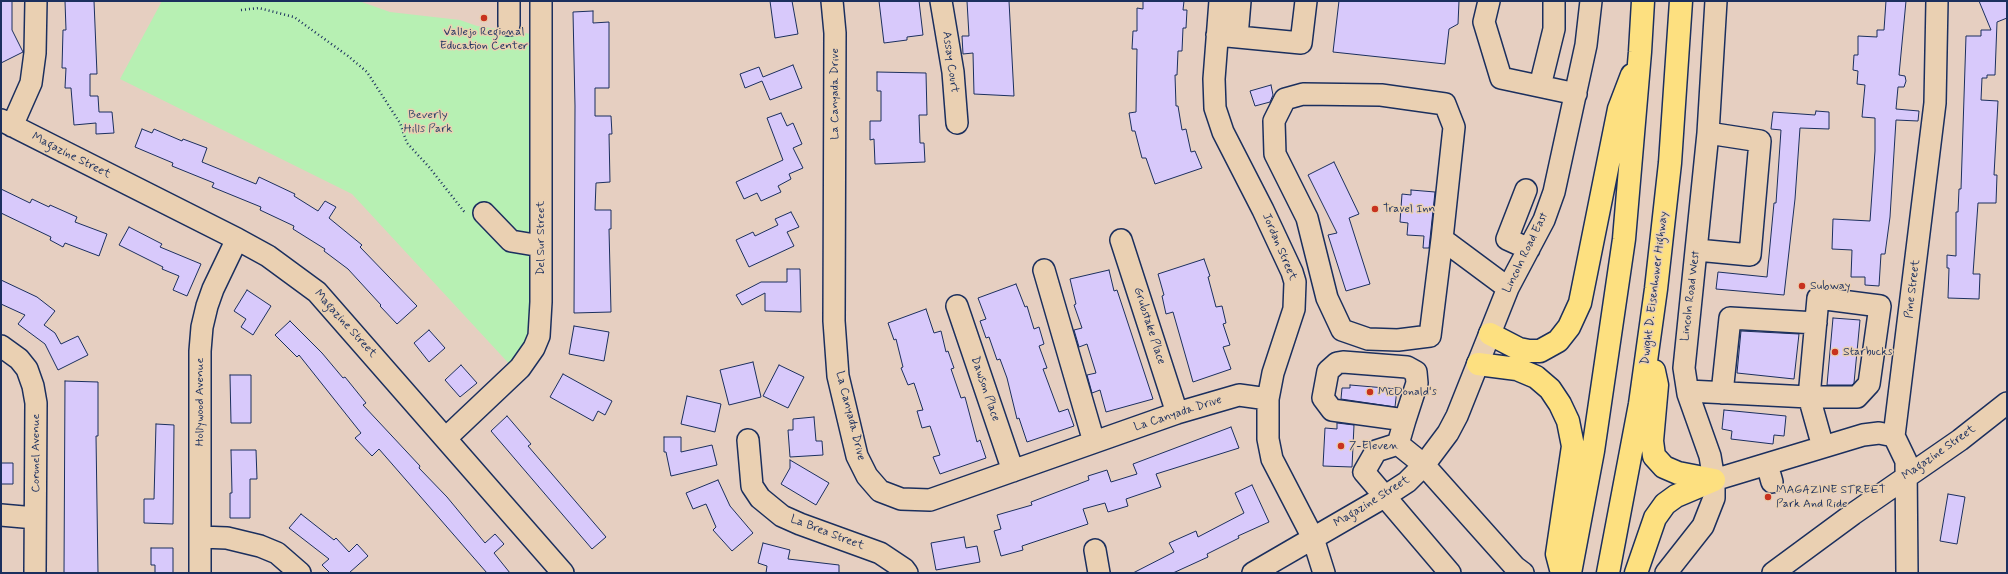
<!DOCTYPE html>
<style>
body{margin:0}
#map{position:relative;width:2008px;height:574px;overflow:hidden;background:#e6cfc1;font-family:Mynerve,sans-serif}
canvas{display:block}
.frame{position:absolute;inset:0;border:2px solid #1b2f5e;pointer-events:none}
</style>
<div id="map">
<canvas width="2008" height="574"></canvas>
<div class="frame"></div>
</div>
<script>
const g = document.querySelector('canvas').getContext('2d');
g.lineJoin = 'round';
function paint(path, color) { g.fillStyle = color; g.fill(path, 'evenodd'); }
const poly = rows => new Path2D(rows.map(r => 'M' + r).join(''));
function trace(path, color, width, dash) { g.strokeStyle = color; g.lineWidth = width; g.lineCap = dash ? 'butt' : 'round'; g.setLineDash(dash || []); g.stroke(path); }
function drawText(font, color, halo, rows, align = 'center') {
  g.font = font + ' Mynerve,sans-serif'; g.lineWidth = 3; g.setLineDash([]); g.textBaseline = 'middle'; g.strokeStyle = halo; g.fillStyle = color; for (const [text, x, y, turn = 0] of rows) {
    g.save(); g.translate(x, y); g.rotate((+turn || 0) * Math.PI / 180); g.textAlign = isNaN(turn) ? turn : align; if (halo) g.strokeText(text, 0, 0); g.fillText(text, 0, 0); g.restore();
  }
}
paint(poly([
 [162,1,359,1,390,12,460,20,477,26,531,34,536,322,513,368,352,194,120,79]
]), '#b7f0b3');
const building = poly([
 [1,1,12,1,12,30,23,52,1,63,1,1],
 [65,1,94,1,97,74,90,74,90,96,98,96,99,112,112,112,114,133,96,134,96,123,74,125,71,88,65,88,66,68,62,68,63,30,66,30,65,1],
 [770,1,792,1,798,34,775,38,770,1],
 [879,1,919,1,923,35,907,37,907,40,884,43,879,1],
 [967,1,1009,1,1014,96,974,94,973,53,963,54,962,36,969,36,967,1],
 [1143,1,1184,1,1183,10,1187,10,1186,28,1183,28,1182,51,1178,51,1177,75,1175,75,1176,106,1178,106,1182,130,1186,129,1191,152,1195,151,1202,168,1155,184,1146,158,1142,158,1135,131,1132,131,1129,113,1136,112,1137,49,1132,49,1133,31,1137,31,1137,8,1143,9,1143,1],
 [1339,1,1459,1,1458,24,1449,29,1445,64,1333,52,1339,1],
 [1886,1,1906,1,1899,75,1905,76,1906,81,1904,87,1898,87,1896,109,1919,111,1918,121,1896,120,1890,217,1885,254,1881,254,1879,286,1865,285,1865,277,1851,277,1852,250,1832,249,1833,219,1870,221,1875,151,1875,118,1862,117,1865,85,1857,84,1858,71,1853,70,1854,55,1858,55,1858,36,1877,37,1877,30,1884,30,1886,1],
 [1979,1,2007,1,2007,18,1997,22,1995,75,1987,75,1987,78,1982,78,1981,100,1998,101,1994,175,1997,175,1996,203,1978,203,1973,274,1980,274,1979,299,1948,298,1949,268,1947,268,1947,255,1956,256,1956,212,1958,212,1959,189,1961,189,1966,36,1981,36,1981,30,1991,30,1979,1],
 [593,11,593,23,609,22,609,88,595,88,595,116,611,116,612,134,609,134,610,182,596,183,595,210,611,210,611,229,609,229,611,312,574,313,575,106,573,12,593,11],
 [793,65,802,88,770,100,762,81,745,88,740,74,759,67,763,77,793,65],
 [877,72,926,73,927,115,919,115,920,143,924,143,925,162,875,164,874,139,870,140,870,121,881,121,881,91,877,91,877,72],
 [1271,85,1273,95,1270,102,1255,106,1250,91,1271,85],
 [1816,111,1829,112,1829,129,1800,128,1795,199,1784,295,1716,289,1718,272,1767,277,1774,203,1776,203,1781,130,1771,129,1773,112,1815,115,1816,111],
 [781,113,787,126,793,123,802,144,793,148,803,168,789,174,791,179,778,186,781,192,761,201,757,193,744,199,736,182,783,160,767,118,781,113],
 [142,129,152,133,154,129,182,141,183,139,207,148,202,162,256,184,259,177,295,194,294,196,318,211,325,201,336,207,329,218,362,245,360,247,417,306,397,324,380,306,381,305,348,269,324,251,325,249,293,229,294,226,260,210,261,207,212,187,214,183,172,166,173,163,135,147,142,129],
 [1334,162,1359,214,1349,218,1370,284,1346,291,1328,235,1337,233,1308,175,1334,162],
 [1,189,30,203,32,199,49,207,50,205,77,217,75,222,107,234,99,256,65,243,63,247,50,240,51,237,1,213,1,189],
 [1411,190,1435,192,1429,248,1423,248,1424,236,1407,235,1408,223,1400,222,1402,194,1411,195,1411,190],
 [791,212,799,227,787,232,794,246,749,267,736,240,753,232,755,236,778,225,775,219,791,212],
 [129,227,162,244,160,247,201,264,187,296,173,290,179,276,162,269,163,267,119,245,129,227],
 [1204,259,1210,276,1208,277,1216,307,1222,306,1226,323,1223,324,1230,345,1223,347,1231,369,1193,382,1173,312,1166,314,1162,296,1164,295,1158,274,1204,259],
 [787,269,800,269,801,312,765,311,765,293,742,305,736,295,761,282,787,282,787,269],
 [1109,270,1114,291,1117,290,1153,399,1106,412,1100,390,1092,393,1087,375,1096,373,1087,344,1079,347,1074,330,1082,328,1074,305,1076,304,1070,279,1109,270],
 [1,280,37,297,55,311,44,325,55,333,61,344,78,336,88,355,58,370,45,344,18,324,25,315,1,304,1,280],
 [1016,284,1025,307,1027,306,1034,329,1039,327,1044,344,1039,346,1047,368,1043,369,1059,412,1068,409,1074,426,1027,442,1019,418,1017,419,1007,378,1000,359,997,360,989,337,986,338,980,321,986,319,978,298,1016,284],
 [247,290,271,306,253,335,241,327,246,319,234,311,247,290],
 [926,309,934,333,941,331,946,352,948,351,954,368,951,369,961,398,965,397,977,442,980,440,986,458,940,474,933,457,940,455,930,426,922,428,917,411,923,410,914,383,908,385,901,368,903,367,896,339,894,340,888,323,926,309],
 [1833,318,1860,320,1854,383,1852,385,1827,385,1833,318],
 [290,321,322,353,343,378,345,377,366,403,363,405,420,466,419,468,447,497,485,543,495,534,504,544,494,553,510,573,487,573,379,449,372,456,355,438,361,433,299,355,297,357,275,335,290,321],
 [574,326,609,332,604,361,569,354,574,326],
 [429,330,445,348,429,362,414,343,429,330],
 [1741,331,1799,334,1794,379,1737,373,1741,331],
 [753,362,761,397,729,405,720,370,753,362],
 [461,365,477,383,460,397,445,380,461,365],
 [779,365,804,377,788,408,763,396,779,365],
 [563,374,612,401,605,415,598,411,593,421,550,397,563,374],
 [230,375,251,375,251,423,231,423,230,375],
 [65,381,98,382,98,436,96,436,98,573,64,573,65,381],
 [1350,385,1397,389,1395,407,1341,399,1342,388,1350,388,1350,385],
 [687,396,721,404,715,432,681,424,687,396],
 [1724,410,1786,416,1784,436,1774,435,1773,444,1731,439,1732,431,1722,429,1724,410],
 [507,416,531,444,528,446,606,537,592,549,491,431,507,416],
 [814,417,816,441,822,441,823,455,790,457,788,430,793,430,793,419,814,417],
 [1337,423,1354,425,1352,467,1323,466,1325,428,1337,429,1337,423],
 [156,424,174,425,173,524,144,523,144,499,154,499,156,424],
 [1231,427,1239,448,1156,474,1161,487,1126,499,1128,506,1108,512,1105,503,1083,509,1088,524,1022,546,1023,550,1001,556,994,531,1001,529,997,515,1032,505,1031,502,1089,480,1088,476,1107,470,1111,482,1137,474,1133,464,1231,427],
 [664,437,681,437,681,452,712,445,717,465,671,476,666,452,664,452,664,437],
 [231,450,256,450,257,479,250,479,250,518,230,518,230,493,232,493,231,450],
 [790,460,829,483,816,505,781,484,790,468,790,460],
 [1,463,13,463,13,484,1,484,1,463],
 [718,480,730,506,753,533,732,551,713,530,716,527,706,504,693,509,686,493,718,480],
 [1252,485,1269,522,1238,536,1239,538,1207,554,1208,557,1173,573,1133,573,1174,552,1169,543,1196,531,1198,537,1244,513,1235,493,1252,485],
 [1948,494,1965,497,1957,544,1940,541,1948,494],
 [301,514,334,540,336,538,349,552,357,544,368,556,349,573,330,573,322,565,329,559,289,528,301,514],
 [964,537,966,548,977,546,980,562,936,570,931,543,964,537],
 [763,543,790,550,788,559,839,565,839,573,766,573,767,566,758,563,763,543],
 [151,548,173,548,173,573,155,573,155,565,151,565,151,548]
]);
paint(building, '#d8c9fb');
trace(building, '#1b2f5e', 1);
const minor = poly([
 [509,1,509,25],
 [832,1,835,33,834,321,838,376,857,456,867,476,880,491,901,499,930,500,1177,413,1239,395,1268,399],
 [941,1,953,72,957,123],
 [1220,1,1214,79,1215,108,1223,132,1263,210,1292,272,1295,282,1294,309,1273,373,1268,399,1268,439,1272,459,1313,538,1324,573],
 [1489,1,1484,22,1501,78,1576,94],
 [1217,35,1301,43,1306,1],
 [1237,37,1240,1],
 [1540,86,1554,29,1554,1],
 [1,120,237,239,268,256,317,292,563,573],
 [12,126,31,83,35,53,36,1],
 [1526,190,1507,239,1529,249],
 [484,213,511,241,541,246],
 [1442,239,1454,127,1445,104,1381,95,1303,94,1285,99,1274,121,1275,154,1307,218,1327,298,1342,330,1368,339,1398,340,1430,336,1442,239,1508,288],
 [1121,240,1177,413],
 [1697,250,1750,255,1760,141,1708,133],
 [1044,270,1094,442],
 [957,306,1013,471],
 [1,346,19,359,27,369,33,386,36,403,35,573],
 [1688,391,1809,397,1818,298,1880,306,1869,384,1857,397,1809,397,1823,447],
 [1722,393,1730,318,1816,323],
 [1405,420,1332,410,1323,398,1328,371,1337,363,1343,362,1407,367,1416,372,1417,383,1405,420,1398,444,1424,465,1448,433,1457,416,1508,288,1544,220,1554,192,1586,45,1591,1],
 [446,438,520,368,534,348,539,336,541,302,541,1],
 [748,440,752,486,760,498,782,516,800,524,880,553,904,569,907,573],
 [1398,444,1376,451,1364,472,1450,573],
 [1767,464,1772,482],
 [1714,480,1863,435,1879,433,1894,436],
 [1,515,35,518],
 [200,537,227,538,260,546,277,553,300,573],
 [1095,550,1099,573],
 [200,573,200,351,202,327,207,306,213,289,237,239],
 [1253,573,1384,497,1407,482,1424,465,1515,567,1523,573],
 [1666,573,1703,526,1714,498,1714,480,1710,456,1688,394,1684,368,1708,133,1716,1],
 [1773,573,1853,514,1960,440,2007,403],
 [1907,573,1906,461,1894,436,1935,103,1937,1]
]);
const highway = poly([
 [1490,334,1519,349,1529,351,1540,351,1558,341,1569,327,1580,303,1619,109,1632,75],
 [1478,364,1517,369,1536,377,1550,389,1560,404,1568,421,1573,446,1557,554,1562,573],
 [1654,371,1657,385,1652,441,1654,456,1664,467,1678,473,1714,480],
 [1570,573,1593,451,1624,239,1640,52,1643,1],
 [1608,573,1640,404,1656,289,1670,163,1681,1],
 [1636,573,1655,518,1665,504,1676,496,1714,480]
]);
trace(minor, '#1b2f5e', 24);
trace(highway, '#1b2f5e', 25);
trace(poly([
 [241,10,259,8,294,17,348,56,367,72,400,123,407,143,429,167,466,214]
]), '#1b2f5e', 2.5, [1, 3]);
trace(minor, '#ead0b2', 21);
trace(highway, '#fde080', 22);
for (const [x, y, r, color] of [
 [484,18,4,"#c8321e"],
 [1375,209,4,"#c8321e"],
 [1802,286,4,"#c8321e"],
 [1835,352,4,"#c8321e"],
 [1370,392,4,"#c8321e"],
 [1341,446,4,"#c8321e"],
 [1768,497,4,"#c8321e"]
]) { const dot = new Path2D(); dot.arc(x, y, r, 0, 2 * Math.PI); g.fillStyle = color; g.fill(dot); trace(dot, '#ead0b2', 1.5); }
drawText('12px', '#1b2f5e', '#ead0b2', [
 ["Vallejo Regional",484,32,"center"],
 ["Education Center",484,46,"center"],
 ["Travel Inn",1383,209],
 ["Subway",1810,286],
 ["Starbucks",1843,352],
 ["McDonald's",1378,392],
 ["7-Eleven",1349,446],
 ["MAGAZINE STREET",1776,490],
 ["Park And Ride",1776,504]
], 'left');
drawText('12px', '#1b2f5e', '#ead0b2', [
 ["Assay Court",950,62,82],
 ["La Canyada Drive",835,94,-90],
 ["Magazine Street",71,156,27],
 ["Del Sur Street",541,238,-90],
 ["Jordan Street",1279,247,67],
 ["Lincoln Road East",1526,253,-64],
 ["Dwight D. Eisenhower Highway",1655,288,-83],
 ["Pine Street",1913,289,-83],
 ["Lincoln Road West",1691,296,-83],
 ["Magazine Street",345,324,48],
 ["Grubstake Place",1149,326,72],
 ["Dawson Place",985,389,71],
 ["Hollywood Avenue",200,402,-90],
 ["La Canyada Drive",1178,414,-18],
 ["La Canyada Drive",850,416,76],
 ["Coronel Avenue",36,453,-90],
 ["Magazine Street",1939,453,-35],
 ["Magazine Street",1372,502,-32],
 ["La Brea Street",827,533,21]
]);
drawText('12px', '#2b4266', '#ead0b2', [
 ["Beverly",428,115],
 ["Hills Park",428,129]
]);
</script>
